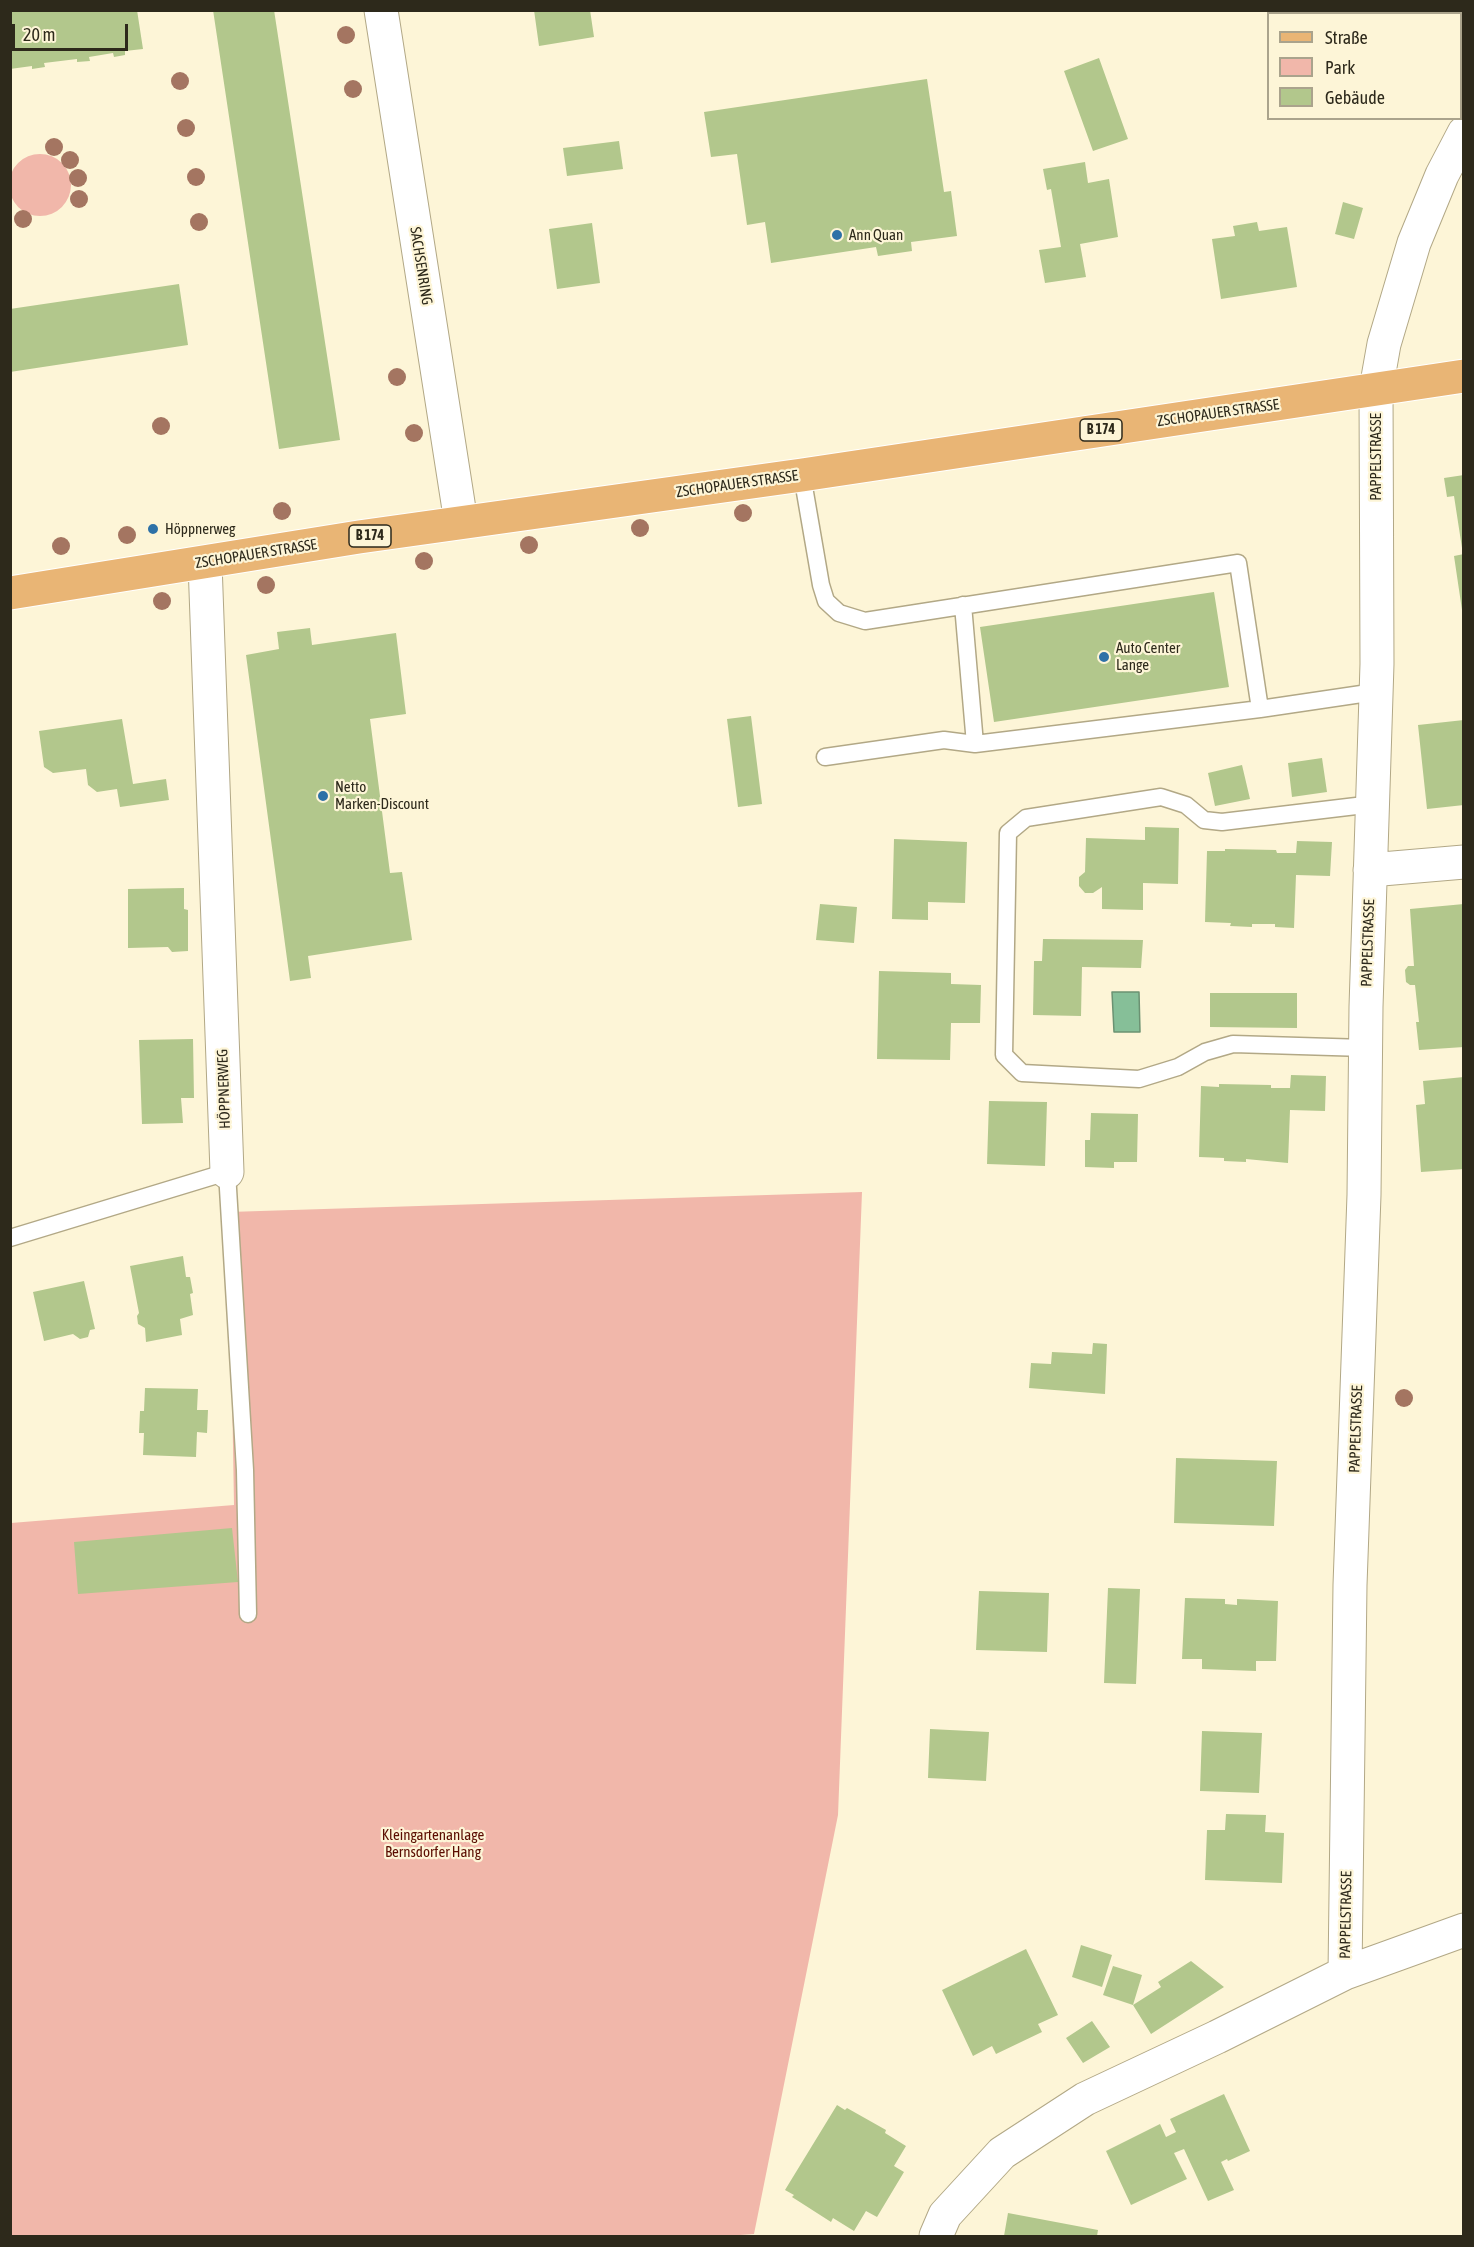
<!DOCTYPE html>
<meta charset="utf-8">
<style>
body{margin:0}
#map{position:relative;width:1474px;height:2247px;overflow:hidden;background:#fdf5d7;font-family:"Asap Condensed",sans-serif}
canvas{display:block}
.frame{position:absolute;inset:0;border:12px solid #2d291b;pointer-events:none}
.legend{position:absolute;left:1267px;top:12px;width:195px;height:108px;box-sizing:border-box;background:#fdf5d7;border:2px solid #aaa38c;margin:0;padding:8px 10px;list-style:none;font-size:18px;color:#2d291b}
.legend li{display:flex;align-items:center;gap:12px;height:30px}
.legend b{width:30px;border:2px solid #aaa38c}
.scale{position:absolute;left:12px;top:24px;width:116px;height:27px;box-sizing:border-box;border:3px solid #2d291b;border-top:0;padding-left:8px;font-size:18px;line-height:21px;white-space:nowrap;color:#2d291b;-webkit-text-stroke:4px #fdf5d7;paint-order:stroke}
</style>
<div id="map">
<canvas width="1474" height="2247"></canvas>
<div class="frame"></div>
<ul class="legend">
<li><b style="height:8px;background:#e9b575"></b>Straße</li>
<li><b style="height:16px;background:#f1b7aa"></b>Park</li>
<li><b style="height:16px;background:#b2c78c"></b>Gebäude</li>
</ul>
<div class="scale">20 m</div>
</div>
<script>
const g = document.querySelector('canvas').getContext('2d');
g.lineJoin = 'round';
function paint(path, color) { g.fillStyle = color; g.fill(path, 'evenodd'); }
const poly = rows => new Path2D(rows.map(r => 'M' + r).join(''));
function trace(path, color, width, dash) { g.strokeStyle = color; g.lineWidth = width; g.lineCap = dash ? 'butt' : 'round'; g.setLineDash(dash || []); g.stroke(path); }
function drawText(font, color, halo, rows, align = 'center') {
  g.font = font + ' "Asap Condensed",sans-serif'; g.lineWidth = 4.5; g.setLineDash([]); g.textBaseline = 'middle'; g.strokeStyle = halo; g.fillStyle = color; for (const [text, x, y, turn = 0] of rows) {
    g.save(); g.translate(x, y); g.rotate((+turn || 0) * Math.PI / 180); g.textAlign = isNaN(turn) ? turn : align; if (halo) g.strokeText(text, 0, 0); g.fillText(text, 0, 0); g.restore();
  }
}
paint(poly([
 '9 185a31 31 0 1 1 62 0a31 31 0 1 1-62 0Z',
 [862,1192,838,1815,754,2234,727,2236,11,2236,11,1523,234,1505,229,1212]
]), '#f1b7aa');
const water = poly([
 [1112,992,1139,992,1140,1032,1114,1032,1112,992]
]);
paint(water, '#86bf98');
trace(water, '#6b9272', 1.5);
paint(poly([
 [10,10,137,10,143,49,125,51,125,55,114,57,113,53,89,57,90,61,77,62,77,59,44,63,45,67,32,69,32,66,10,69],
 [213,10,274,10,340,440,279,449],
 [534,10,590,10,594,37,539,46],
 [1389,10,1423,10,1423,14,1389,14],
 [1099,58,1128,139,1093,151,1064,71],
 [927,79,944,192,951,191,957,236,911,242,912,251,878,256,876,247,771,263,765,222,747,225,737,154,711,157,704,112],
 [619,141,623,169,567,176,563,148],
 [1085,162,1088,183,1109,179,1118,237,1080,244,1086,277,1045,283,1039,250,1061,247,1051,189,1047,190,1043,169],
 [1343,202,1363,208,1354,239,1335,234],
 [1257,222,1259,231,1287,227,1297,287,1221,299,1212,239,1235,236,1233,226],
 [592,223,600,283,557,289,549,229],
 [179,284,188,345,10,372,10,309],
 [1464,475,1464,548,1462,548,1454,496,1447,497,1444,478],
 [1464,554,1464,610,1462,610,1454,556],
 [1214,592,1229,687,994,722,980,627],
 [310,628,312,645,396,633,406,714,370,719,390,873,402,872,412,940,308,956,311,978,290,981,246,655,279,649,277,632],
 [751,716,762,804,738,807,727,719],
 [122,719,133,784,166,779,169,800,120,807,117,789,97,792,88,785,86,769,53,773,44,767,39,731],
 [1464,720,1464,805,1427,809,1418,725],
 [1322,758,1327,792,1292,797,1288,763],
 [1242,765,1250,799,1215,806,1208,773],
 [1145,827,1179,828,1178,884,1143,883,1143,910,1102,909,1102,887,1093,893,1085,893,1079,886,1079,877,1085,872,1086,838,1145,840],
 [894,839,967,842,965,903,928,902,928,920,892,919],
 [1297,841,1332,842,1330,876,1296,875,1294,928,1275,927,1275,924,1252,924,1252,927,1230,926,1231,923,1205,922,1207,851,1225,851,1225,849,1276,850,1277,853,1296,853],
 [184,888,184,909,188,910,188,951,172,952,168,947,128,948,128,889],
 [820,904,857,907,854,943,816,940],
 [1464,904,1464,1047,1419,1050,1416,1022,1419,1022,1415,985,1410,985,1406,982,1405,970,1408,966,1414,966,1410,909],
 [1043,939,1143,940,1141,968,1082,967,1081,1016,1033,1015,1034,961,1042,961],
 [879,971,951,973,951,984,981,985,980,1023,951,1023,950,1060,877,1059],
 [1210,993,1297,993,1297,1028,1210,1027],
 [193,1039,194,1098,181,1098,183,1123,142,1124,139,1040],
 [1291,1075,1326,1076,1325,1111,1290,1110,1288,1163,1246,1159,1246,1162,1224,1161,1224,1158,1199,1157,1201,1086,1219,1087,1219,1084,1271,1085,1271,1088,1290,1088],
 [1464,1077,1464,1169,1421,1172,1416,1105,1425,1104,1423,1081],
 [989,1101,1047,1102,1045,1166,987,1164],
 [1091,1113,1138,1114,1137,1162,1114,1162,1114,1168,1085,1167,1085,1140,1090,1140],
 [183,1256,186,1277,190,1277,193,1293,190,1294,193,1315,180,1319,182,1335,146,1342,145,1328,138,1324,137,1316,139,1313,130,1266],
 [84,1281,95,1329,90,1330,88,1337,80,1339,73,1334,44,1341,33,1292],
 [1093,1343,1107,1344,1105,1394,1029,1388,1031,1363,1051,1364,1052,1352,1092,1354],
 [145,1388,198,1389,197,1410,208,1410,207,1433,197,1432,196,1457,143,1455,144,1433,139,1433,140,1411,144,1411],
 [1176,1458,1277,1461,1274,1526,1174,1523],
 [232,1528,238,1582,78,1594,74,1542],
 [1108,1588,1140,1589,1136,1684,1104,1683],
 [979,1591,1049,1593,1047,1652,976,1650],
 [1185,1598,1225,1599,1225,1604,1237,1605,1237,1599,1278,1601,1276,1661,1256,1661,1256,1671,1202,1669,1202,1659,1182,1659],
 [930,1729,989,1732,986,1781,928,1778],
 [1202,1731,1262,1733,1259,1793,1200,1791],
 [1226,1814,1266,1815,1265,1832,1284,1833,1282,1883,1205,1880,1207,1830,1225,1830],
 [1081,1945,1112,1955,1102,1987,1072,1977],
 [1026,1949,1058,2015,1038,2024,1042,2032,996,2054,992,2046,973,2056,942,1990],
 [1191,1961,1224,1987,1151,2034,1133,2005,1158,1989,1161,1987,1158,1982],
 [1113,1966,1142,1975,1133,2005,1103,1995],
 [1092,2021,1110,2047,1083,2063,1066,2038],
 [1224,2094,1250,2151,1228,2161,1227,2159,1221,2162,1234,2190,1208,2201,1184,2149,1174,2153,1187,2179,1131,2205,1106,2151,1160,2124,1166,2137,1176,2132,1170,2119],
 [837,2105,845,2110,847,2108,886,2130,885,2133,906,2146,894,2166,904,2172,877,2217,866,2211,854,2231,833,2218,831,2222,792,2197,794,2195,785,2190],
 [1008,2213,1098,2230,1097,2236,1004,2236]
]), '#b2c78c');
const service = poly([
 [802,475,821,585,826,601,839,613,865,621,1238,563,1260,709,975,744,944,740,825,757],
 [963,605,975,744],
 [1260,709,1375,692],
 [1365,1048,1233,1044,1205,1052,1178,1067,1139,1079,1022,1073,1004,1055,1008,833,1026,818,1161,797,1186,805,1204,820,1222,822,1373,804],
 [10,1238,227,1172,245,1470,248,1614]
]);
const minor = poly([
 [381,10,461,522],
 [205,563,227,1172],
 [1370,870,1464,862],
 [1345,1973,1350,1585,1364,1195,1366,1007,1377,664,1376,389,1384,344,1414,243,1442,175,1464,133],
 [936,2236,945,2215,1002,2153,1085,2099,1217,2037,1345,1973,1464,1930]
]);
const primary = poly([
 [10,593,359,537,802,475,1464,376]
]);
trace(service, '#b2a886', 19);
trace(minor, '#b2a886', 35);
trace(primary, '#fff', 35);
trace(service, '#fff', 16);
trace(minor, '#fff', 33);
trace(primary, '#e9b575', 33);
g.fillStyle = '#a47561';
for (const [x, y] of [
 [346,35],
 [180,81],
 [353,89],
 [186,128],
 [54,147],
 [70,160],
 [196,177],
 [78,178],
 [79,199],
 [23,219],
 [199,222],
 [397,377],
 [161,426],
 [414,433],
 [282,511],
 [743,513],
 [640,528],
 [127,535],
 [529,545],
 [61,546],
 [424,561],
 [266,585],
 [162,601],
 [1404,1398]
]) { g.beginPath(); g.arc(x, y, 9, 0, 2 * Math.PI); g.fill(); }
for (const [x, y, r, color] of [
 [837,235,6,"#2d71a7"],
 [153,529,6,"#2d71a7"],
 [1104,657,6,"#2d71a7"],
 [323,796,6,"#2d71a7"]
]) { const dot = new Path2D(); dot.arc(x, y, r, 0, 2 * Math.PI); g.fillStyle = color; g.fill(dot); trace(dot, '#fdf5d7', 2); }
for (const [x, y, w] of [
 [1101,430,42],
 [370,536,42]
]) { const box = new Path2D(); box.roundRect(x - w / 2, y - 11, w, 22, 4.5); g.fillStyle = '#fdf5d7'; g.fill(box); trace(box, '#2d291b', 1.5); }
drawText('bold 14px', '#2d291b', null, [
 ["B 174",1101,430],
 ["B 174",370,536]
]);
drawText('15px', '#2d291b', '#fdf5d7', [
 ["Ann Quan",849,235],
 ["Höppnerweg",165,529],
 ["Auto Center",1116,648],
 ["Lange",1116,665],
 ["Netto",335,787],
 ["Marken-Discount",335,804]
], 'left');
drawText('15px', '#2d291b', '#fdf5d7', [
 ["SACHSENRING",421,266,81],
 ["ZSCHOPAUER STRASSE",1218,413,-8],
 ["PAPPELSTRASSE",1376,457,-90],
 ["ZSCHOPAUER STRASSE",737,484,-8],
 ["ZSCHOPAUER STRASSE",256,554,-9],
 ["PAPPELSTRASSE",1368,943,-88],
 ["HÖPPNERWEG",224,1089,-92],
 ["PAPPELSTRASSE",1356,1429,-88],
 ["PAPPELSTRASSE",1346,1915,-89]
]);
drawText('15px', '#5b0d01', '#fdf5d7', [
 ["Kleingartenanlage",433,1835],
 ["Bernsdorfer Hang",433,1852]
]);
</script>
